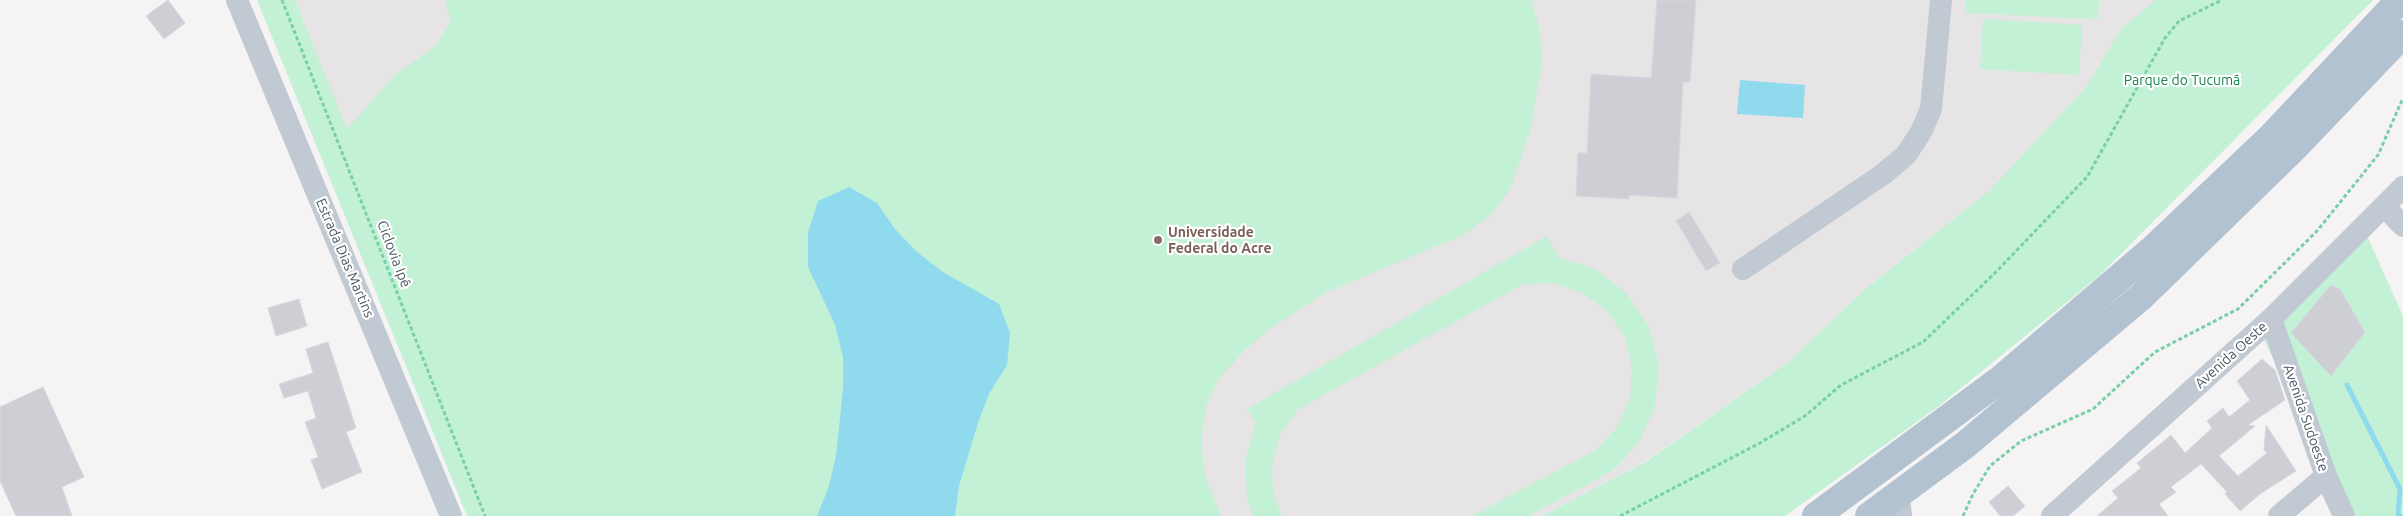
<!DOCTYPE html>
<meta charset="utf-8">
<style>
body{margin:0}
canvas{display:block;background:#f5f3f3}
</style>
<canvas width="2403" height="516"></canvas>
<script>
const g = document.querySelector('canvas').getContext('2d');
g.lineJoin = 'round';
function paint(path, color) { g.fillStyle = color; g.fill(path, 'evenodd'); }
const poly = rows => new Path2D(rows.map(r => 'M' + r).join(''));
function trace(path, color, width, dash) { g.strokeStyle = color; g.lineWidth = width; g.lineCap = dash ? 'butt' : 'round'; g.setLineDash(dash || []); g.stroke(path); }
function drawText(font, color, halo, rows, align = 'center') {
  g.font = font + ' Ubuntu,sans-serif'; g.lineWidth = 4.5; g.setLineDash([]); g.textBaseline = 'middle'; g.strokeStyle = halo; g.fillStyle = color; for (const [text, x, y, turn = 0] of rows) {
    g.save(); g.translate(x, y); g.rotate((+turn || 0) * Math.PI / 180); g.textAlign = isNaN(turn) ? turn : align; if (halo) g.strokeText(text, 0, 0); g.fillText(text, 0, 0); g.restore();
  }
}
paint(poly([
 [295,0,2156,0,2121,29,2086,87,1989,191,1865,289,1790,361,1646,461,1542,516,500,516]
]), '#e6e4e5');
paint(poly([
 [257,0,295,0,347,129,396,74,435,47,451,21,445,0,1531,0,1539,27,1542,61,1531,127,1521,158,1510,189,1490,216,1463,235,1325,293,1268,330,1243,352,1220,377,1206,406,1201,439,1204,473,1221,516,955,516,959,486,978,423,989,394,1007,365,970,288,943,272,917,252,895,229,877,203,808,267,835,325,843,357,843,389,836,456,828,489,817,516,467,516],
 [1966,0,2099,0,2098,19,1965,13],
 [2156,0,2373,0,2099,276,1939,406,1785,516,1542,516,1647,461,1790,361,1865,289,1989,191,2086,87,2121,29],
 [1983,19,2082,25,2079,75,1980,69],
 [2363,227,2403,316,2403,516,2345,516,2258,326],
 [1547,236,1558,257,1595,269,1627,294,1649,327,1659,366,1655,406,1639,442,1612,471,1528,516,1472,516,1596,450,1617,427,1630,399,1632,368,1625,338,1608,312,1583,293,1554,283,1523,284,1297,410,1280,435,1272,463,1273,493,1282,516,1254,516,1247,499,1245,460,1256,423,1247,409]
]), '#c3f1d5');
paint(poly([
 [1740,80,1805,85,1803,118,1737,114],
 [849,187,877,203,895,229,917,252,943,272,999,304,1010,333,1007,365,989,394,978,423,959,486,955,516,817,516,828,489,836,456,843,389,843,357,835,325,808,267,808,233,818,201]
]), '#90daee');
trace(poly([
 [2347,385,2400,489,2398,513,2400,516]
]), '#90daee', 5);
const building = poly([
 [168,0,185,23,164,39,146,16,168,0],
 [1657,0,1696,0,1690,82,1683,82,1677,198,1629,195,1629,199,1576,196,1578,153,1587,153,1591,74,1651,78,1657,0],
 [1689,212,1720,263,1706,271,1676,221,1689,212],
 [2331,285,2340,289,2365,332,2331,376,2291,333,2331,285],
 [299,299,307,326,276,336,268,308,299,299],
 [328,342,356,428,346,432,362,472,322,489,311,460,318,457,305,422,316,418,308,391,284,398,279,384,313,373,306,349,328,342],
 [2262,359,2275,370,2285,400,2248,425,2255,426,2219,456,2238,476,2267,453,2264,450,2266,425,2296,471,2260,494,2240,511,2225,494,2227,492,2201,464,2171,487,2176,492,2159,504,2168,516,2097,516,2118,498,2112,491,2141,468,2137,463,2171,435,2185,453,2212,428,2207,421,2223,408,2229,417,2250,400,2237,381,2262,359],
 [43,387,84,477,62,487,72,516,16,516,0,481,0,407,43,387],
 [2008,486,2025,506,2013,516,2000,516,1989,502,2008,486]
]);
paint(building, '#cdcfd5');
trace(building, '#d7d9de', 1);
trace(poly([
 [282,0,485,516],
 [1620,516,1760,443,1805,416,1841,385,1923,342,1993,275,2087,177,2165,38,2179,21,2222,0],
 [1963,516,1973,494,1990,466,2021,441,2093,409,2155,352,2238,309,2317,231,2378,155,2403,98]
]), '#7ad0a6', 3, [4, 2.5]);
trace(poly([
 [237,0,451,516],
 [2384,206,2403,226],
 [1743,269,1882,175,1906,155,1921,132,1931,109,1941,0],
 [2271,319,2326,476,2344,516],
 [1899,496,1901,516],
 [2052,516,2271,319,2403,187],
 [2279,516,2326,476]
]), '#c1cad2', 22);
trace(poly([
 [1816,516,2001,379,2153,249,2269,139,2400,0],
 [1869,516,1965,445,2142,296,2293,149,2403,34]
]), '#b3c2d1', 28);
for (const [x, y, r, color] of [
 [1158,240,5,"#8d6e63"]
]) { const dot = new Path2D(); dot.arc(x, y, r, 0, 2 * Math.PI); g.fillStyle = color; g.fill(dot); trace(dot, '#fff', 2); }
drawText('14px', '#17864f', '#fff', [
 ["Parque do Tucumã",2182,80]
]);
drawText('bold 14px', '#785e54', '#fff', [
 ["Universidade",1168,232],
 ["Federal do Acre",1168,248]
], 'left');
drawText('14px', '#4a5661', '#fff', [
 ["Ciclovia Ipê",394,254,69],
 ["Estrada Dias Martins",345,258,67],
 ["Avenida Oeste",2231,355,-42],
 ["Avenida Sudoeste",2306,418,71]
]);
</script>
